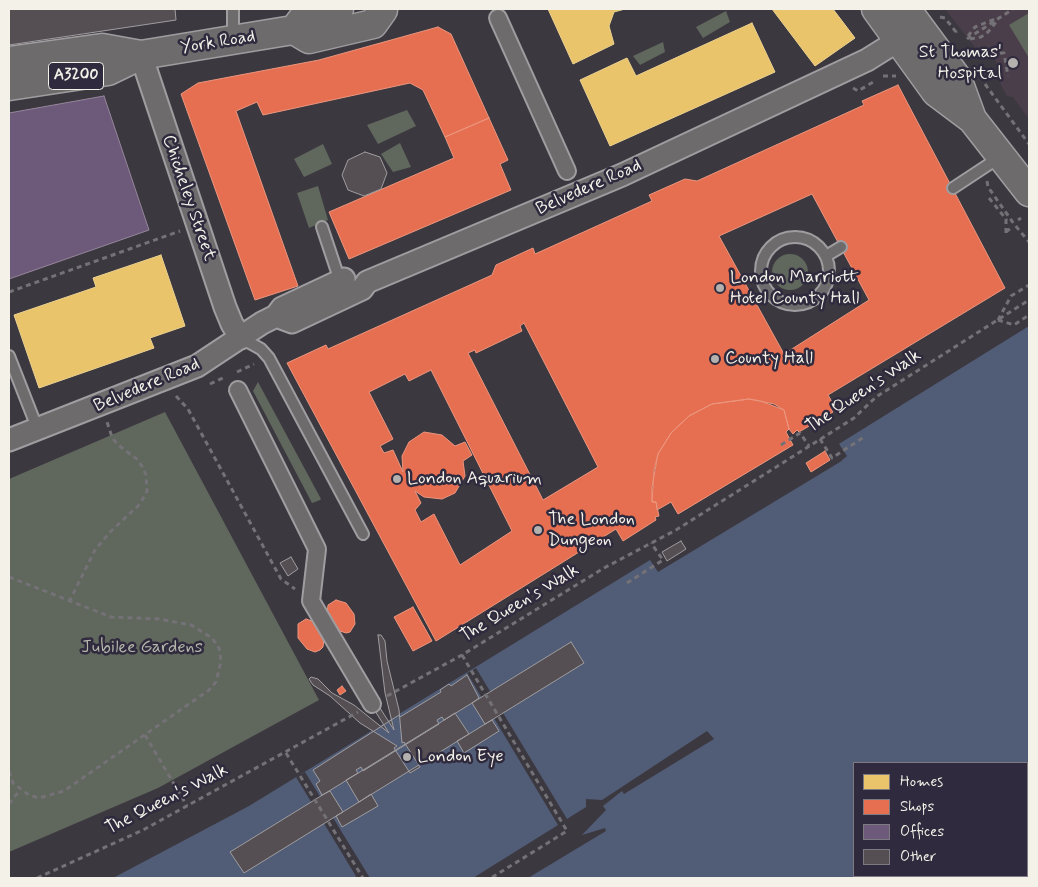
<!DOCTYPE html>
<style>
body{margin:0}
#map{position:relative;width:1038px;height:887px;overflow:hidden;background:#3c3840;font-family:Mynerve,sans-serif}
canvas{display:block}
.frame{position:absolute;inset:0;border:10px solid #f4f1e8;pointer-events:none}
.legend{position:absolute;left:853px;top:762px;width:175px;height:115px;box-sizing:border-box;background:#2f2a3d;border:1px solid #7e7a81;margin:0;padding:6px 9px;list-style:none;font-size:15px;color:#f4f1e8}
.legend li{display:flex;align-items:center;gap:10px;height:25px}
.legend b{width:25px;border:1px solid #7e7a81}
</style>
<div id="map">
<canvas width="1038" height="887"></canvas>
<div class="frame"></div>
<ul class="legend">
<li><b style="height:14px;background:#e9c46a"></b>Homes</li>
<li><b style="height:14px;background:#e76f51"></b>Shops</li>
<li><b style="height:14px;background:#6d597a"></b>Offices</li>
<li><b style="height:14px;background:#554f53"></b>Other</li>
</ul>
</div>
<script>
const g = document.querySelector('canvas').getContext('2d');
g.lineJoin = 'round';
function paint(path, color) { g.fillStyle = color; g.fill(path, 'evenodd'); }
const poly = rows => new Path2D(rows.map(r => 'M' + r).join(''));
function trace(path, color, width, dash) { g.strokeStyle = color; g.lineWidth = width; g.lineCap = dash ? 'butt' : 'round'; g.setLineDash(dash || []); g.stroke(path); }
function drawText(font, color, halo, rows, align = 'center') {
  g.font = font + ' Mynerve,sans-serif'; g.lineWidth = 5; g.setLineDash([]); g.textBaseline = 'middle'; g.strokeStyle = halo; g.fillStyle = color; for (const [text, x, y, turn = 0] of rows) {
    g.save(); g.translate(x, y); g.rotate((+turn || 0) * Math.PI / 180); g.textAlign = isNaN(turn) ? turn : align; if (halo) g.strokeText(text, 0, 0); g.fillText(text, 0, 0); g.restore();
  }
}
paint(poly([
 [945,9,1029,9,1029,119,1013,97,1007,96,1001,85,997,72,995,54,978,51]
]), '#4a3e4a');
paint(poly([
 [726,11,730,22,703,38,696,27],
 [1029,13,1029,58,1009,25],
 [663,42,665,52,640,65,633,56],
 [407,110,416,126,378,144,367,125],
 [400,143,411,167,393,172,381,154],
 [323,144,332,164,304,177,294,159],
 [318,186,328,220,309,228,297,193],
 '772 272a18 18 0 1 1 36 0a18 18 0 1 1-36 0Z',
 [258,382,321,499,320,500,312,503,253,391],
 [165,412,319,700,158,788,9,852,9,479]
]), '#60675d');
paint(poly([
 [1029,326,1029,878,113,878,249,806,650,560,658,572,840,462,847,456,839,444,842,442],
 [854,763,1027,763,1027,876,854,876]
]), '#515d77');
paint(poly([
 [476,668,567,819,586,807,586,799,602,800,707,731,714,739,624,794,622,791,603,806,606,810,582,835,605,828,606,831,528,878,473,878,558,825,467,673],
 [305,772,370,878,357,878,296,777]
]), '#3c3840');
const homes = poly([
 [548,9,625,9,614,12,609,26,614,44,573,64,548,9],
 [772,9,833,9,855,38,815,66,772,9],
 [752,23,775,72,610,146,580,80,627,58,636,76,752,23],
 [161,255,185,326,150,338,154,348,39,388,14,315,96,287,93,278,161,255]
]);
paint(homes, '#e9c46a');
trace(homes, '#ecd290', 1);
const shops = poly([
 [438,27,451,34,489,118,445,137,423,90,410,83,263,115,257,102,236,111,298,286,255,300,181,94,198,83,319,60,438,27],
 [898,85,1005,288,828,395,835,407,831,409,833,412,799,432,797,430,793,434,789,429,784,410,761,401,749,399,712,404,689,416,671,433,658,454,652,487,652,502,656,502,659,516,655,517,656,520,623,541,616,529,436,641,287,363,326,345,328,349,492,275,496,265,533,248,535,254,652,201,649,195,685,179,697,181,864,105,862,101,898,85],
 [812,194,869,300,784,354,719,236,812,194],
 [524,323,598,467,543,500,468,353,475,350,476,353,522,331,520,326,524,323],
 [431,370,512,531,460,565,434,514,421,522,415,510,421,503,415,491,424,497,442,499,455,493,465,476,463,461,472,455,465,442,455,446,442,435,424,432,409,442,402,456,403,472,393,450,384,453,380,446,393,439,369,392,405,374,409,381,431,370],
 [489,118,508,160,500,164,511,190,349,259,329,212,454,158,445,137,489,118],
 [749,399,774,404,784,410,789,429,786,432,793,445,678,514,671,502,657,510,656,502,652,502,654,470,658,454,671,433,689,416,712,404,749,399],
 [825,451,830,460,811,472,806,463,825,451],
 [336,600,346,603,354,614,355,624,350,632,346,633,337,630,327,614,328,605,336,600],
 [413,607,432,641,413,651,394,617,413,607],
 [306,619,315,622,324,638,323,647,320,650,315,652,307,649,298,638,298,624,306,619],
 [342,686,346,691,340,695,337,690,342,686]
]);
paint(shops, '#e76f51');
trace(shops, '#eb967e', 1);
const offices = poly([
 [104,96,149,230,9,279,9,113,104,96]
]);
paint(offices, '#6d597a');
trace(offices, '#96879b', 1);
const building = poly([
 [9,9,175,9,176,20,9,45,9,9],
 [365,152,380,157,387,173,381,189,364,196,348,190,342,175,348,160,365,152],
 [681,541,686,549,667,561,662,552,681,541],
 [291,557,298,569,288,576,280,563,291,557],
 [378,635,381,635,385,641,387,661,399,710,402,743,404,742,420,767,410,773,394,748,397,746,360,723,330,696,313,685,309,679,311,677,318,679,332,693,354,705,389,733,375,711,380,708,394,730,385,693,378,635],
 [571,642,584,663,244,873,230,852,571,642],
 [467,675,479,698,472,703,485,724,492,720,499,731,464,753,457,741,469,734,455,713,444,720,442,717,437,720,439,724,363,771,361,767,356,770,358,773,346,780,359,802,371,794,378,806,342,827,336,816,343,812,330,791,322,795,316,784,320,781,313,770,399,715,400,717,441,692,440,690,449,684,451,686,467,675]
]);
paint(building, '#554f53');
trace(building, '#9f9d9f', 1);
const service = poly([
 [233,38,233,9],
 [953,188,1000,157],
 [322,227,340,281],
 '761 271a34 34 0 1 1 68 0a34 34 0 1 1-68 0Z',
 [826,256,841,247],
 [241,338,261,349,269,358,363,534],
 [9,356,38,430]
]);
const pedestrian = poly([
 [498,18,567,171],
 [238,390,317,549,311,601,372,704]
]);
const minor = poly([
 [141,55,225,307,232,324,241,338],
 [276,316,292,322,362,289,367,282,622,175,867,60,899,40],
 [9,440,197,366,262,323,276,316,282,308,344,279]
]);
const primary = poly([
 [876,9,936,92,972,119,1029,192],
 [906,9,957,78,972,119],
 [294,30,304,17,339,9],
 [9,61,102,48,141,55],
 [9,86,108,71,141,55,287,31,294,30,309,39,373,24,383,10]
]);
trace(service, '#9f9d9f', 14);
trace(pedestrian, '#9f9d9f', 20);
trace(minor, '#9f9d9f', 25);
trace(primary, '#9f9d9f', 31);
trace(poly([
 [940,17,945,18,956,32,953,34],
 [968,36,975,27,995,19],
 [967,39,1013,9],
 [970,39,981,37,988,32,997,21],
 [1000,53,1004,53,1008,76],
 [883,76,896,76],
 [985,84,1029,144],
 [853,88,858,91,875,81],
 [987,181,988,187,1014,224,1029,242],
 [989,198,1006,219,1006,233],
 [1018,220,1021,218],
 [1006,232,1012,227],
 [9,292,180,231],
 [998,320,1011,296,1029,285],
 [998,320,1014,325,1029,315],
 [237,372,254,364],
 [210,384,225,377],
 [176,396,188,409,281,579,295,589],
 [820,439,832,458,864,437],
 [781,445,800,433,809,446],
 [9,577,111,617,159,619,191,625,212,638,219,648,221,661,216,682,209,690,64,791,39,798,29,795,13,783,9,771],
 [627,583,663,560,651,543],
 [69,602,95,550,110,532,140,504,147,491,146,475,143,468,138,460,117,444,112,437,107,422],
 [462,655,567,831,491,878],
 [387,696,462,655,604,568,676,530,854,418,876,397,1029,300],
 [145,735,187,806],
 [286,753,363,878],
 [9,804,20,790],
 [37,878,143,830,358,712]
]), '#747276', 3, [5, 4]);
trace(service, '#6e6b6d', 10);
trace(pedestrian, '#6e6b6d', 16);
trace(minor, '#6e6b6d', 21);
trace(primary, '#6e6b6d', 28);
for (const [x, y, r, color] of [
 [1013,63,6,"#b4b0ad"],
 [720,288,5,"#b4b0ad"],
 [715,359,5,"#b4b0ad"],
 [397,479,5,"#b4b0ad"],
 [538,530,5,"#b4b0ad"],
 [407,757,5,"#b4b0ad"]
]) { const dot = new Path2D(); dot.arc(x, y, r, 0, 2 * Math.PI); g.fillStyle = color; g.fill(dot); trace(dot, '#2f2a3d', 2); }
for (const [x, y, w] of [
 [76,76,55]
]) { const box = new Path2D(); box.roundRect(x - w / 2, y - 13.5, w, 27, 4); g.fillStyle = '#2f2a3d'; g.fill(box); trace(box, '#f4f1e8', 1); }
drawText('bold 16px', '#f4f1e8', null, [
 ["A3200",76,76]
]);
drawText('18px', '#f4f1e8', '#2f2a3d', [
 ["York Road",218,43,-9],
 ["Belvedere Road",589,188,-24],
 ["Chicheley Street",188,198,71],
 ["Belvedere Road",147,386,-23],
 ["The Queen's Walk",864,392,-34],
 ["The Queen's Walk",520,604,-31],
 ["The Queen's Walk",167,800,-27]
]);
drawText('18px', '#f4f1e8', '#2f2a3d', [
 ["St Thomas'",1002,53,"right"],
 ["Hospital",1002,74,"right"],
 ["London Marriott",730,278],
 ["Hotel County Hall",730,299],
 ["County Hall",725,359],
 ["London Aquarium",407,479],
 ["The London",548,520],
 ["Dungeon",548,541],
 ["London Eye",417,757]
], 'left');
drawText('18px', '#b4b6ab', '#2f2a3d', [
 ["Jubilee Gardens",142,648]
]);
</script>
